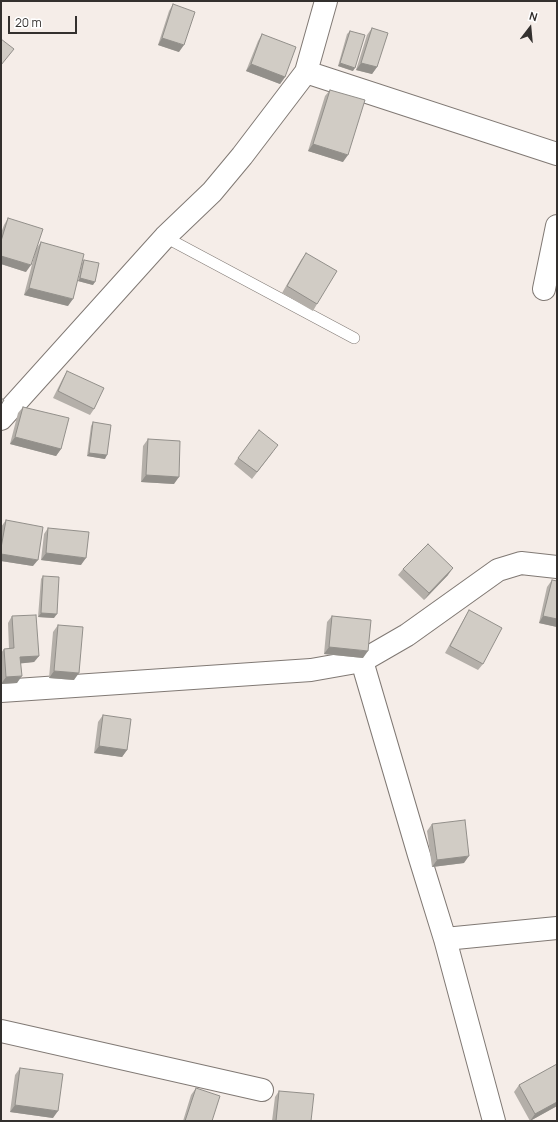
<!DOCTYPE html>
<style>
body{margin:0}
#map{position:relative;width:558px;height:1122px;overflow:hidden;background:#f5ede8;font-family:Manrope,sans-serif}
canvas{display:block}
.frame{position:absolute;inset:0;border:2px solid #33302e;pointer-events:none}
.north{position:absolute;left:510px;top:8px;width:40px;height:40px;-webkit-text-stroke:3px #fff;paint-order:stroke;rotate:16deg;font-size:11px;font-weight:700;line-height:16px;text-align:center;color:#33302e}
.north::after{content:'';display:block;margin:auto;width:14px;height:18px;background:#33302e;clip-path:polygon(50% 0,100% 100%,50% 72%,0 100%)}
.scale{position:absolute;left:8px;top:16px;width:69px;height:18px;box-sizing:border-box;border:2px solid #33302e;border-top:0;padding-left:5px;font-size:12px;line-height:14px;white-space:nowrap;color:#33302e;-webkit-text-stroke:3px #fff;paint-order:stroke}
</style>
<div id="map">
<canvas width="558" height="1122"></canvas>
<div class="frame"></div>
<div class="north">N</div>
<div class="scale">20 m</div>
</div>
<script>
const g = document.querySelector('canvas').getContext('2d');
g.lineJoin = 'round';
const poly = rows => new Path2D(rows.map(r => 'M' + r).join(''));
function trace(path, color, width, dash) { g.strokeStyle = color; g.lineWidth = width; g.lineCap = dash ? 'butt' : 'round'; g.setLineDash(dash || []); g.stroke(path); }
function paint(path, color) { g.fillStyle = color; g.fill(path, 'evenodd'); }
const service = poly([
 [165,237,354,338]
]);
const minor = poly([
 [306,72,557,154],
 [544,289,557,226],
 [1,419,165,237,212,192,242,156,306,72,326,1],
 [362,661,419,855,445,939,494,1121],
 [1,691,311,670,362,661,407,635,498,570,521,563,557,567],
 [445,939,557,928],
 [1,1031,262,1090]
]);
trace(service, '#807974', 12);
trace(minor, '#807974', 24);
trace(service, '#fff', 11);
trace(minor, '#fff', 22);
paint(poly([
 [173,4,179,52,158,45,169,11],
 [372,28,377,67,372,74,356,70,367,35],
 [350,31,353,71,338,66,347,34],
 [262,34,285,77,280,84,246,71,258,41],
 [330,90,343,162,308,151,325,96],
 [8,218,26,272,1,264,1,233,4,225],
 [41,242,68,306,24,295,36,249],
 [306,253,317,304,313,311,282,293,301,260],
 [84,260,93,285,78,281,82,263],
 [67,371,94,409,90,415,53,398,63,378],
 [23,407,61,449,56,456,10,444,18,413],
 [93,422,105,459,87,456,91,426],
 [148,439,174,484,141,482,143,446],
 [273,452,252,479,234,464,238,458],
 [557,497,557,535,556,498],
 [6,520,33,566,1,561,1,527],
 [48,528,81,565,41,560,44,534],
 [403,569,448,575,424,600,398,575],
 [43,576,54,618,38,617,41,579],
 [552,580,557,627,539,623,547,587],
 [469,610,483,664,478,670,445,653,465,617],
 [12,616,39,656,34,662,21,663,17,683,1,684,1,653,4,649,9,649,8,623],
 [332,616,363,658,324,654,327,622],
 [58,625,74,680,49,678,53,632],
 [103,715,127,750,122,757,94,753,98,722],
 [432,824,464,863,432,867,427,831],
 [557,1064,557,1106,530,1121,514,1092,519,1085],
 [20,1068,53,1118,10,1112,15,1075],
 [196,1088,212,1121,183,1121,191,1095],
 [279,1091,311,1121,272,1121,275,1097]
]), '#b4afa9');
paint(poly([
 [162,38,184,45,179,52,158,45],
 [340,63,355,68,353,71,338,66],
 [361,63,377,67,372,74,356,70],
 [251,64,285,77,280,84,246,71],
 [313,144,348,155,343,162,308,151],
 [1,256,31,265,26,272,1,264],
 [80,278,95,282,93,285,78,281],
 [29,288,73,299,68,306,24,295],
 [15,437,61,449,56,456,10,444],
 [89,453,107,455,105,459,87,456],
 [146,475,179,477,174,484,141,482],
 [46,553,86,558,81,565,41,560],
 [1,554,38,560,33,566,1,561],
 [453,568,448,575,424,600,429,593],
 [41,613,57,614,54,618,38,617],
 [543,616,557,619,557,627,539,623],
 [329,647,368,651,363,658,324,654],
 [39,656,34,662,16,664,20,657],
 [54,671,79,673,74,680,49,678],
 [22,676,17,683,1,684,6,677],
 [99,746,127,750,122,757,94,753],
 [469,856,464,863,432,867,437,860],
 [557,1102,557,1106,530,1121,535,1114],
 [15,1105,58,1111,53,1118,10,1112]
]), '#928f8a');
const building = poly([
 [173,4,195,12,184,45,162,38,173,4],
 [372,28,388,33,377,67,361,63,372,28],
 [350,31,365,35,355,68,340,63,350,31],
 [262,34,296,47,285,77,251,64,262,34],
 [1,39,14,49,1,65,1,39],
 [330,90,365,100,348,155,313,144,330,90],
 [8,218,43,229,31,265,1,256,1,241,8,218],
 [41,242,84,254,73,299,29,288,41,242],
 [306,253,337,271,317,304,287,286,306,253],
 [84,260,99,263,95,282,80,278,84,260],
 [67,371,104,388,94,409,58,391,67,371],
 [1,398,4,400,1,405,1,398],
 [23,407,69,418,61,449,15,437,23,407],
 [93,422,111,425,107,455,89,453,93,422],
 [259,430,278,445,257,472,238,458,259,430],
 [148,439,180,441,179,477,146,475,148,439],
 [6,520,43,527,38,560,1,554,1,548,6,520],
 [48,528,89,532,86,558,46,553,48,528],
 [428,544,453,568,429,593,403,569,428,544],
 [43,576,59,577,57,614,41,613,43,576],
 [552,580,557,581,557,619,543,616,552,580],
 [469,610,502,628,483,664,450,646,469,610],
 [36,615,39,656,20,657,22,676,6,677,4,649,14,648,12,616,36,615],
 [332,616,371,620,368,651,329,647,332,616],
 [58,625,83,627,79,673,54,671,58,625],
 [103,715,131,719,127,750,99,746,103,715],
 [465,820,469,856,437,860,432,824,465,820],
 [557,1064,557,1102,535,1114,519,1085,557,1064],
 [20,1068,63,1074,58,1111,15,1105,20,1068],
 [196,1088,220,1096,212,1121,185,1121,196,1088],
 [279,1091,314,1094,311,1121,276,1121,279,1091]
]);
paint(building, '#d1ccc5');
trace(building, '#928f8a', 1);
</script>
